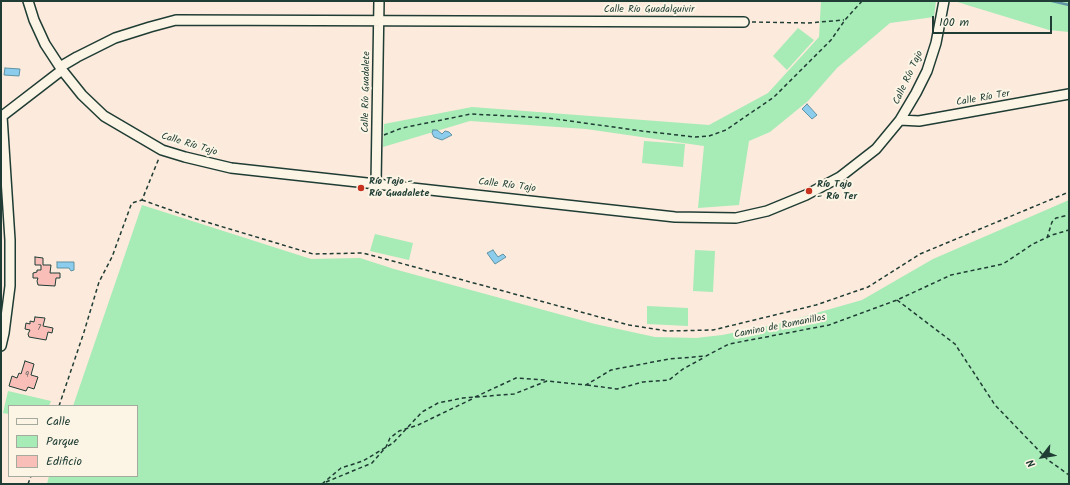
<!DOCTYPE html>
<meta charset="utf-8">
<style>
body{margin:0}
#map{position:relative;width:1070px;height:485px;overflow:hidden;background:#fceadc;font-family:Kalam,sans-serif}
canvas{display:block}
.frame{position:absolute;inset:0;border:2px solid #1f3d34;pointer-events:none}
.legend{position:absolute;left:8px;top:405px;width:130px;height:72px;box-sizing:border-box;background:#fcf5e5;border:1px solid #a4ab9e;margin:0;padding:5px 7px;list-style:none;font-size:12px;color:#1f3d34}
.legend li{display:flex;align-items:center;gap:8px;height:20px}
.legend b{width:20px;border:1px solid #a4ab9e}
.north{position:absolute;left:1022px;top:437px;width:40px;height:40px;-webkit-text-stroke:3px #fcf5e5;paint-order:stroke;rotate:239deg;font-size:11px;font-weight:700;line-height:16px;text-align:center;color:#1f3d34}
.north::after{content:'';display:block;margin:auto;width:14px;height:18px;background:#1f3d34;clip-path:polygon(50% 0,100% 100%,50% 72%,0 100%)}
.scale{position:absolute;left:932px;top:16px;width:120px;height:18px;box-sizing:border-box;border:2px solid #1f3d34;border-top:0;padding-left:5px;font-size:12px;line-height:14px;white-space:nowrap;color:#1f3d34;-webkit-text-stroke:3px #fcf5e5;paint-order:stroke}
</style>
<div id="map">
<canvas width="1070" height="485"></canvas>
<div class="frame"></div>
<ul class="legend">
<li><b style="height:5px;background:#fcf5e5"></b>Calle</li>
<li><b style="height:11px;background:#a7ebb6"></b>Parque</li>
<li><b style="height:11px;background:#fabeb9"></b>Edificio</li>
</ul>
<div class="north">N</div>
<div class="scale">100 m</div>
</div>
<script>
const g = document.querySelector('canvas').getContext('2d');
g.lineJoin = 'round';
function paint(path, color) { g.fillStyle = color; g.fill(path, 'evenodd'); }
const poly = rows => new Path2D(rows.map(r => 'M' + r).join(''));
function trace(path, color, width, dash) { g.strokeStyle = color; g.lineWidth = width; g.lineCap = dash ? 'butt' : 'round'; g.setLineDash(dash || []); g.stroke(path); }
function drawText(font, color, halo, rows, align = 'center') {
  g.font = font + ' Kalam,sans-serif'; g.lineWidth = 4; g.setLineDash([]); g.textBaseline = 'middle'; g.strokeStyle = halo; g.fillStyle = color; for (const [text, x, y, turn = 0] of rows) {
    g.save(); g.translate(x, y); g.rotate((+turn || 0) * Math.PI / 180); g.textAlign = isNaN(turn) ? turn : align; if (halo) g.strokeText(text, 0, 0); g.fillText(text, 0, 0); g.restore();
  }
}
paint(poly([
 [821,1,936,1,934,17,890,23,837,68,808,101,770,132,749,141,739,205,698,208,704,146,586,129,470,121,383,147,384,124,472,107,709,125,768,93,819,37],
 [954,1,1069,1,1069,32,1049,30],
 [798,28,814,40,787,70,773,56],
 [644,141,685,144,683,167,642,163],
 [1069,200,1069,484,47,484,49,476,137,476,137,406,73,406,142,205,311,259,360,258,394,269,595,324,655,337,696,338,722,335,778,324,862,300,933,259],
 [375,234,413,243,409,260,370,251],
 [695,250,715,251,713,292,693,291],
 [647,306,688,308,688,326,647,324],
 [8,391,51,401,49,406,9,406,9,414,3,413]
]), '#a7ebb6');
const water = poly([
 [5,68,20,69,19,76,4,75,5,68],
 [807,104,817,115,812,119,802,109,807,104],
 [433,130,437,130,442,134,445,131,449,132,452,135,442,140,434,137,432,133,433,130],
 [493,250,498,257,503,254,506,257,495,264,487,253,493,250],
 [57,262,74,262,74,270,71,271,69,268,57,268,57,262]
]);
paint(water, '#8ccded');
trace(water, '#6093a3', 1);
trace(poly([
 [1052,1,1069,5]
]), '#6093a3', 2.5);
const building = poly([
 [35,257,43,258,43,265,51,265,50,273,60,273,60,278,56,278,55,286,38,285,37,281,38,278,33,278,33,273,37,272,37,270,41,270,41,265,35,265,35,257],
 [35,317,45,318,43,326,53,328,52,333,48,332,46,340,29,337,28,334,30,330,25,329,26,323,30,324,30,321,34,322,35,317],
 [25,361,34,364,31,375,38,377,34,389,28,387,26,391,9,386,12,376,17,378,19,373,21,374,25,361]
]);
paint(building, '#fabeb9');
trace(building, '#1f3d34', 1);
const street = poly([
 [28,1,34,20,45,44,62,70,82,95,104,116,162,150,185,157,231,168,675,217,736,218,767,211,806,195,840,177,876,149,900,120,916,93,927,71,936,43,944,1],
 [60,67,77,57,115,38,150,27,176,20,744,22],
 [1,117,62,70],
 [900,120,919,121,1069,94],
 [376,184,379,1],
 [1,346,4,333,10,286,10,240,2,116]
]);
trace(street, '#1f3d34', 12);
trace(poly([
 [752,22,808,23,844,20],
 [384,135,402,128,471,114,548,118,642,131,695,137,709,136,726,130,774,97,831,40,845,20,862,1],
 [142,200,193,218,313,254,363,253,629,325,667,331,713,330,816,305,868,287,920,254,1069,192],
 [1047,238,1052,222,1056,218,1069,215],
 [897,300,955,344,995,405,1048,460,1069,475],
 [587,385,617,389,643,382,669,380,683,369,705,357],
 [475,397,516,378,545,380],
 [59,406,84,332,99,282,112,257,131,205,132,203,142,200,159,158],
 [326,482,372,463,386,447,390,438,399,431,418,425,472,399],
 [28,484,31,476],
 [322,484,341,468,363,461,393,443,422,412,438,403,463,398,514,394,547,381,586,385,611,370,669,359,706,356,729,344,829,325,897,300,951,275,1003,264,1033,244,1052,235,1069,230]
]), '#1f3d34', 1.5, [4, 3]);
trace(street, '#fcf5e5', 9);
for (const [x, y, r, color] of [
 [361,188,4,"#c8321e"],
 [809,191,4,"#c8321e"]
]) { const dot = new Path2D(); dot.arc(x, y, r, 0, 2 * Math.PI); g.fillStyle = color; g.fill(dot); trace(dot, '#fcf5e5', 1.5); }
drawText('8px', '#565d55', null, [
 ["7",39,329],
 ["9",27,376]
]);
drawText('10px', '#1f3d34', '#fcf5e5', [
 ["Calle Río Guadalquivir",649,10],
 ["Calle Río Tajo",909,78,-65],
 ["Calle Río Guadalete",367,92,-89],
 ["Calle Río Ter",983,99,-10],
 ["Calle Río Tajo",189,145,17],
 ["Calle Río Tajo",507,186,7],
 ["Camino de Romanillos",780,327,-11]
]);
drawText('bold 10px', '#1f3d34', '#fcf5e5', [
 ["Río Tajo -",369,182],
 ["Río Guadalete",369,194],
 ["Río Tajo",817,185],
 ["- Río Ter",817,197]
], 'left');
</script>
